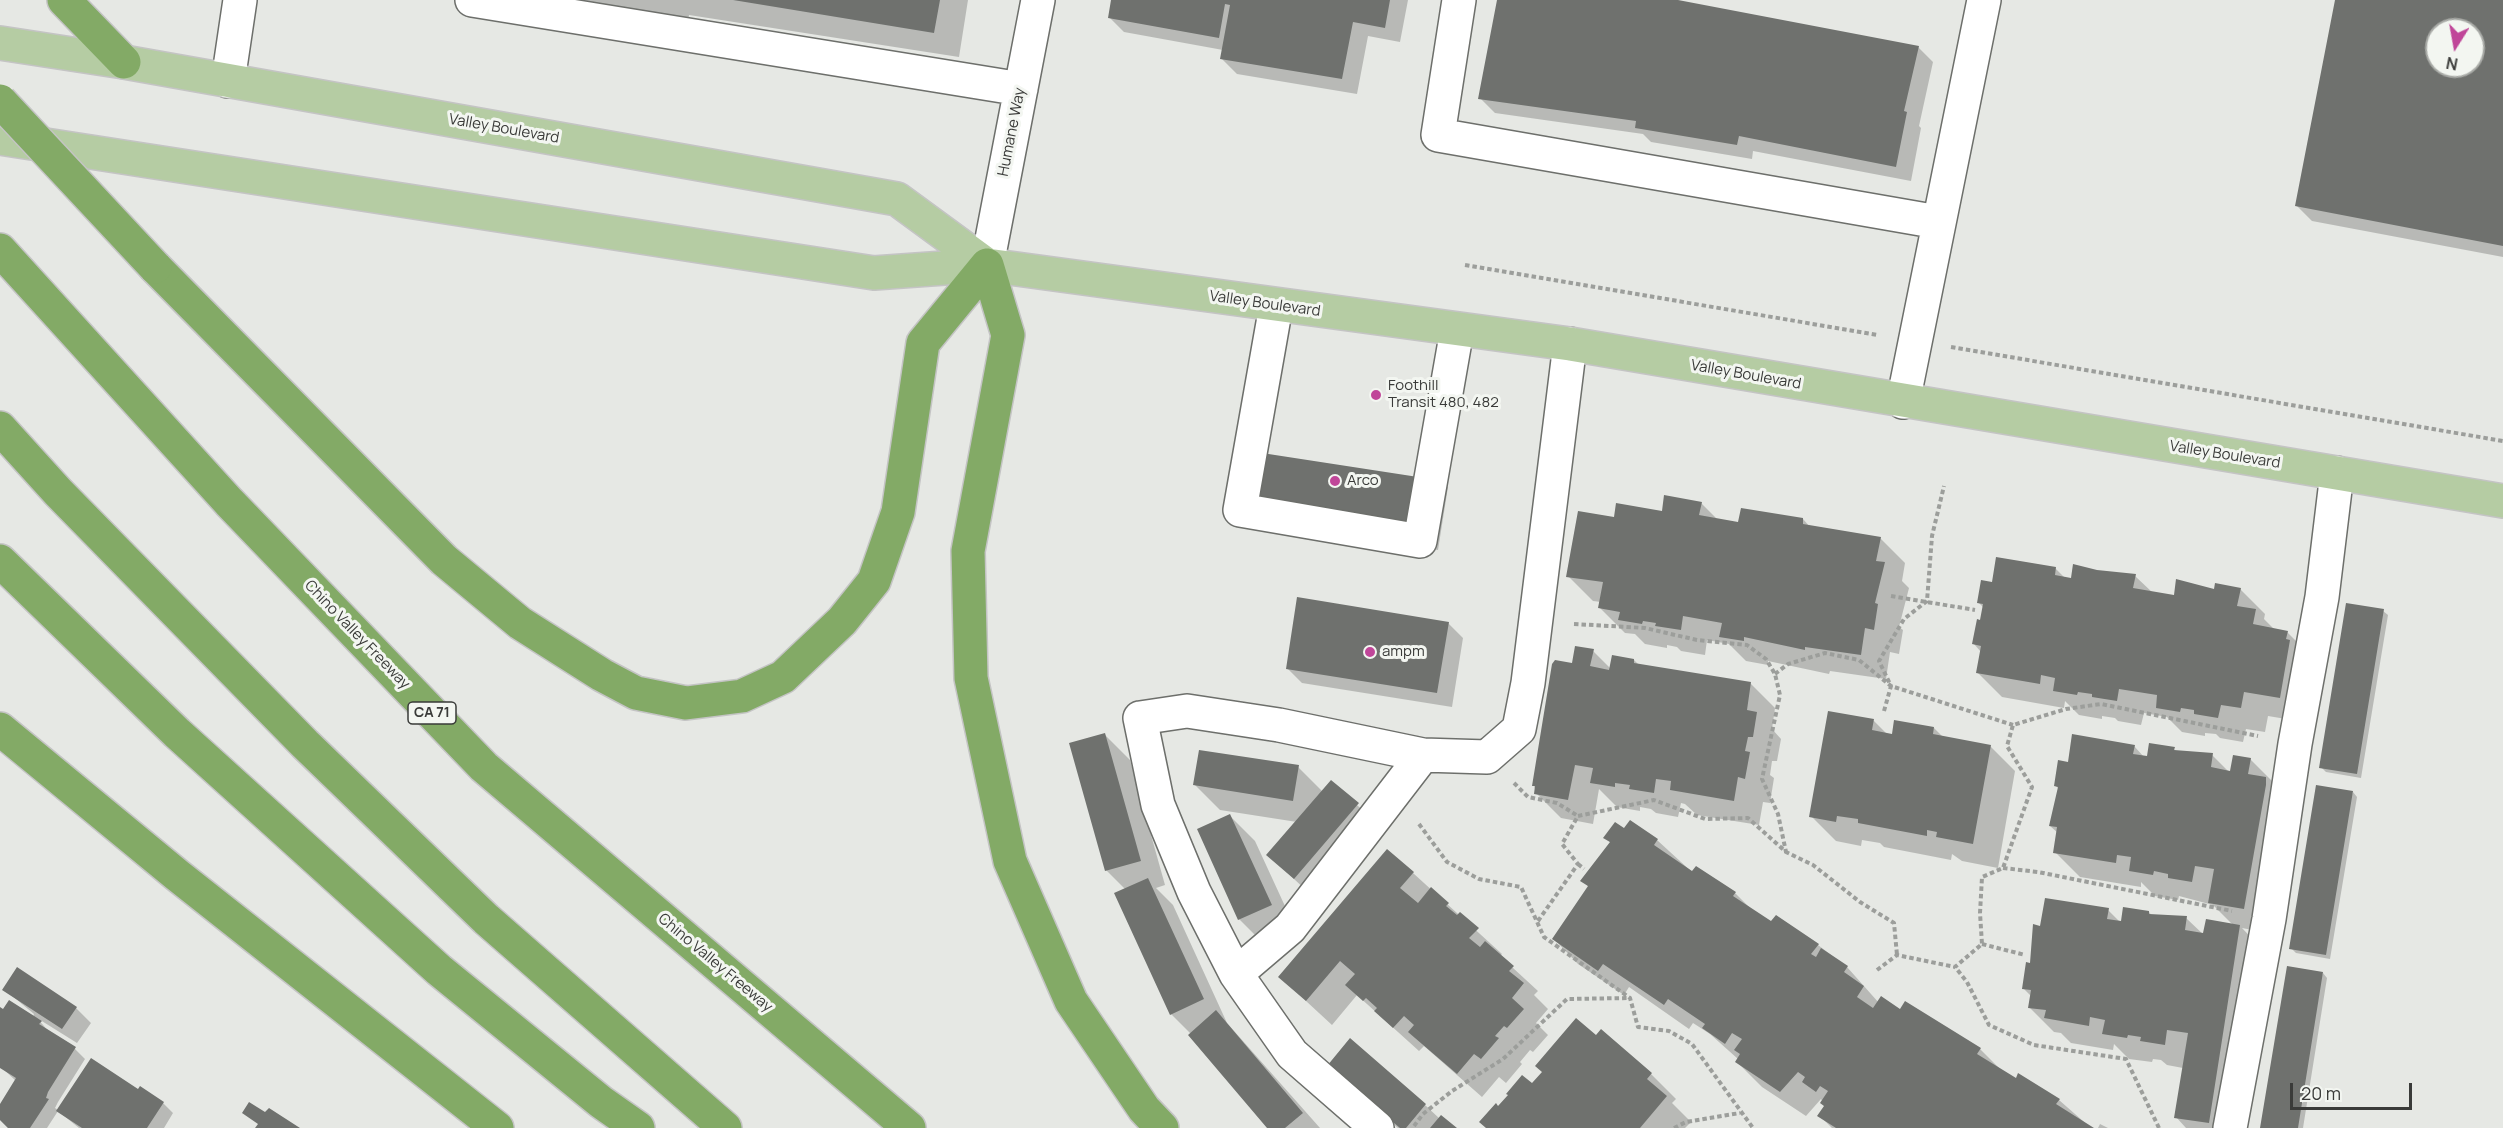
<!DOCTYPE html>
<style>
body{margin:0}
#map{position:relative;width:2503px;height:1128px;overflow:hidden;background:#e6e8e4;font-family:Manrope,sans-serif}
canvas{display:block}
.north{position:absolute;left:2425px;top:18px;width:60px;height:60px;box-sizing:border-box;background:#f3f6f1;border:2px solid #a9aba7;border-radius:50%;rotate:191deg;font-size:16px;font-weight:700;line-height:24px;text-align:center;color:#3a3b39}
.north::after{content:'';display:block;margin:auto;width:21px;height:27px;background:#c04699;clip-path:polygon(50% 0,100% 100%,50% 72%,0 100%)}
.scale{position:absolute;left:2290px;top:1083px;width:122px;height:27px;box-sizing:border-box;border:3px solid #3a3b39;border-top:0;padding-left:8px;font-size:18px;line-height:21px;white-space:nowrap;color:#3a3b39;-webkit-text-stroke:4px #f3f6f1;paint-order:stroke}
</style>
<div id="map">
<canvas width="2503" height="1128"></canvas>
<div class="north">N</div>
<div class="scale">20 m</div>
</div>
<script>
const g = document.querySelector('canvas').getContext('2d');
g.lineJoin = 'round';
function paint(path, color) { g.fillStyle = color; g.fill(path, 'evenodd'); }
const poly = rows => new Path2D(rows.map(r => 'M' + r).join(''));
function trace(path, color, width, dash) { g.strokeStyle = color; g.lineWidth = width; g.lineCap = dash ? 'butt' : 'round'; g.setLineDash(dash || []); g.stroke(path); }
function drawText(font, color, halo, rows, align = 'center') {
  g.font = font + ' Manrope,sans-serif'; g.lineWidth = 6; g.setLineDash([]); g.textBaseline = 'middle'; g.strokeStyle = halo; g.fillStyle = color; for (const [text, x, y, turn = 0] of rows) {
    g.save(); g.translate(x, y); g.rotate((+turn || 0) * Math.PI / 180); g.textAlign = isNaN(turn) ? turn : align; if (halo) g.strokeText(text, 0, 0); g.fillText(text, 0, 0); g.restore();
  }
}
paint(poly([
 [503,0,968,0,959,57,689,15,687,29],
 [1113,0,1408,0,1400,42,1368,36,1357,94,1237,74,1222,59,1223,50,1124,32,1109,17],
 [1498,0,1670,0,1918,47,1933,62,1919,126,1921,128,1911,181,1753,151,1752,159,1651,142,1643,134,1495,113,1480,98],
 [2336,0,2503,0,2503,257,2312,221,2297,206],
 [2437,30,2473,30,2473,66,2437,66],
 [1443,482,1448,487,1438,550,1259,521],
 [1701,503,1718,520,1739,524,1803,519,1810,527,1880,538,1905,563,1902,581,1909,588,1899,627,1903,630,1899,654,1890,652,1886,679,1830,671,1829,674,1768,661,1768,665,1746,661,1729,644,1707,640,1705,655,1681,651,1677,647,1667,645,1667,648,1645,644,1635,634,1625,633,1600,608,1601,602,1593,601,1568,576,1615,519,1663,513],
 [2055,568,2065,578,2073,579,2097,572,2135,576,2153,593,2175,597,2240,589,2265,614,2264,619,2275,630,2287,632,2312,657,2304,722,2268,716,2265,732,2246,729,2243,742,2220,738,2216,734,2205,733,2205,736,2182,732,2167,717,2144,713,2141,725,2118,721,2115,718,2102,716,2102,719,2079,715,2065,701,2064,708,2002,697,1977,672,1981,652,1974,644,1984,608,1979,603,1993,584],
 [2383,611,2388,615,2361,778,2326,772,2321,767],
 [1448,623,1463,638,1452,707,1302,683,1287,668],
 [1593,651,1611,669,1634,660,1639,665,1750,683,1775,708,1772,729,1781,739,1777,761,1772,761,1770,775,1774,778,1770,803,1763,802,1759,825,1697,815,1685,804,1681,803,1678,817,1656,813,1651,809,1640,807,1640,811,1617,807,1599,789,1593,824,1561,818,1536,793,1534,785,1573,664],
 [1830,713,1874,721,1888,735,1934,728,1943,737,1990,746,2015,771,1998,868,1962,861,1952,854,1951,860,1884,847,1880,843,1862,840,1861,846,1836,841,1811,816],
 [1105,735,1130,760,1165,885,1156,888,1173,905,1227,1023,1320,1128,1269,1128,1191,1034,1171,1014,1126,890,1106,870],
 [2134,746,2144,757,2174,749,2177,752,2212,755,2231,774,2250,759,2275,784,2268,933,2242,928,2264,951,2237,1128,2186,1128,2176,1117,2183,1068,2167,1065,2161,1060,2153,1059,2152,1062,2129,1059,2114,1044,2113,1050,2071,1043,2061,1033,2054,1032,2029,1007,2031,996,2024,989,2042,928,2108,910,2122,924,2149,912,2152,916,2186,918,2205,936,2233,925,2213,905,2179,896,2178,900,2155,896,2141,882,2141,887,2080,877,2055,852,2058,833,2050,826,2059,789,2055,785,2069,763],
 [1298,767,1323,792,1332,782,1383,829,1320,903,1268,855,1297,822,1220,810,1195,785],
 [2353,792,2357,797,2330,959,2296,953,2291,948],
 [1230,816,1255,841,1296,930,1264,944,1239,919],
 [1630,822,1657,840,1693,873,1735,893,1751,909,1772,923,1818,945,1847,967,1879,1003,1980,1049,2003,1072,2059,1100,2091,1128,1832,1128,1819,1115,1825,1106,1821,1099,1806,1116,1762,1087,1737,1062,1738,1059,1710,1034,1693,1023,1689,1029,1629,987,1624,995,1578,964,1554,939,1589,887,1582,880,1611,843,1605,838,1625,831],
 [1413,873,1502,954,1500,956,1538,991,1534,995,1548,1009,1536,1023,1548,1035,1533,1052,1530,1050,1520,1062,1522,1064,1506,1083,1499,1077,1482,1097,1424,1046,1419,1051,1357,995,1332,1025,1280,977],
 [2323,973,2327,978,2303,1128,2262,1128],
 [4,989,76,1008,91,1023,77,1043,37,1018,50,1033,75,1049,85,1059,58,1102,55,1108,58,1110,138,1091,163,1103,173,1113,164,1128,79,1128,58,1111,47,1128,8,1128,0,1120,0,1107,16,1081,1,1067,0,1009,33,1017,34,1014],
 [1596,1037,1651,1074,1676,1099,1672,1103,1691,1122,1685,1128,1487,1128,1498,1108],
 [1354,1090,1425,1105,1440,1119,1454,1128,1398,1128],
 [2100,1124,2108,1128,2098,1128]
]), '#0003');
paint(poly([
 [733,0,940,0,934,33],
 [1111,0,1390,0,1385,28,1353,22,1342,79,1220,59,1230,5,1225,4,1219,38,1108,18],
 [1497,0,1678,0,1919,46,1904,111,1907,112,1896,167,1739,136,1737,145,1635,128,1636,121,1478,99],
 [2335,0,2503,0,2503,246,2295,206],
 [2437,30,2473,30,2473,66,2437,66],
 [1262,453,1444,481,1434,546,1252,517],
 [1664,495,1702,502,1699,515,1738,522,1741,508,1803,518,1803,524,1881,537,1876,561,1885,562,1875,603,1878,604,1874,630,1865,628,1861,655,1805,647,1805,650,1744,637,1744,641,1719,637,1722,623,1683,616,1681,630,1655,626,1656,623,1643,621,1642,624,1618,620,1620,612,1598,608,1603,582,1566,577,1578,511,1614,517,1616,503,1662,511],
 [1996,557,2056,567,2055,575,2071,578,2073,564,2097,570,2136,574,2133,588,2174,595,2176,579,2214,589,2215,583,2241,588,2237,606,2256,609,2253,624,2288,631,2286,639,2290,640,2280,698,2244,692,2241,708,2221,705,2218,718,2194,714,2194,710,2181,708,2180,712,2156,708,2157,695,2119,689,2117,701,2092,697,2092,694,2078,692,2077,695,2053,691,2055,678,2041,675,2040,684,1976,673,1981,646,1972,644,1977,619,1980,620,1983,604,1977,603,1981,580,1992,582],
 [1297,597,1449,622,1437,693,1286,669],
 [2346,603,2384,609,2357,774,2319,768],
 [1575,646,1594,649,1590,666,1609,670,1612,655,1634,659,1634,663,1751,682,1747,710,1757,712,1753,737,1748,737,1745,751,1750,752,1745,779,1738,777,1734,801,1670,790,1671,781,1656,779,1654,793,1629,789,1630,785,1615,783,1615,787,1590,783,1593,768,1575,765,1568,800,1534,794,1535,786,1532,786,1552,664,1555,660,1572,663],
 [1828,711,1874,719,1872,730,1892,734,1894,720,1934,727,1933,734,1991,745,1973,844,1936,837,1937,832,1927,830,1927,836,1858,823,1858,819,1837,816,1836,822,1809,817],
 [1105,733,1141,861,1105,871,1069,743],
 [2072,734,2135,745,2133,754,2147,756,2149,743,2175,747,2174,750,2213,753,2211,767,2230,771,2233,755,2251,758,2248,774,2266,777,2266,785,2244,909,2208,903,2214,869,2195,866,2192,882,2168,878,2168,874,2154,871,2153,875,2129,871,2131,857,2117,855,2116,863,2053,853,2057,827,2049,826,2058,787,2054,786,2058,760,2068,762],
 [1199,750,1299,765,1293,801,1193,785],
 [1331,780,1359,803,1294,879,1266,855],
 [2316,785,2353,791,2326,955,2289,949],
 [1230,814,1272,905,1238,920,1197,829],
 [1630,820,1658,839,1654,845,1692,871,1696,866,1736,892,1733,896,1771,921,1776,915,1819,944,1811,954,1816,957,1821,948,1848,966,1844,972,1864,986,1857,997,1873,1008,1881,996,1900,1009,1905,1001,1981,1048,1977,1054,2016,1078,2018,1073,2060,1099,2056,1104,2094,1128,1836,1128,1817,1116,1824,1106,1820,1103,1828,1091,1820,1086,1816,1092,1802,1082,1805,1077,1798,1072,1780,1092,1735,1062,1740,1054,1734,1050,1742,1039,1732,1033,1725,1044,1702,1028,1705,1024,1668,999,1664,1005,1603,964,1598,971,1552,939,1588,886,1580,881,1610,842,1603,838,1615,822,1624,828],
 [1387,849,1414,872,1400,888,1418,903,1431,887,1449,903,1446,906,1457,915,1460,912,1479,928,1469,938,1480,947,1485,941,1514,966,1509,971,1524,983,1512,998,1524,1009,1507,1028,1504,1026,1495,1036,1499,1038,1481,1059,1474,1054,1457,1074,1408,1032,1414,1025,1404,1016,1393,1028,1374,1011,1377,1008,1366,998,1363,1001,1345,985,1355,974,1340,961,1306,1001,1278,977],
 [1148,878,1204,999,1170,1015,1114,893],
 [2045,898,2109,908,2107,919,2121,921,2123,907,2149,911,2149,914,2187,916,2185,930,2203,933,2206,919,2240,925,2209,1123,2174,1118,2188,1033,2167,1030,2165,1045,2140,1041,2141,1037,2128,1035,2127,1038,2102,1034,2105,1020,2090,1017,2089,1026,2044,1018,2046,1010,2028,1008,2031,990,2022,989,2026,962,2030,963,2033,924,2040,926],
 [2287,966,2323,972,2298,1128,2260,1128],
 [17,967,77,1007,62,1029,2,990],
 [9,1000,42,1021,39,1024,76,1047,48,1092,46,1098,49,1099,30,1128,8,1128,0,1120,0,1104,16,1078,0,1068,0,1007,3,1009],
 [1216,1010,1303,1113,1285,1128,1267,1128,1188,1035],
 [1576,1018,1596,1035,1601,1029,1652,1073,1647,1079,1667,1096,1640,1128,1486,1128,1479,1122,1496,1103,1498,1106,1508,1095,1506,1094,1522,1075,1532,1083,1542,1072,1535,1066],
 [1350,1038,1426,1104,1406,1128,1400,1128,1327,1066],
 [91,1058,138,1089,140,1086,164,1102,147,1128,82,1128,56,1111],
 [249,1102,265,1112,269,1108,300,1128,255,1128,258,1124,242,1113],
 [1441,1115,1457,1128,1430,1128]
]), '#6f716e');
const minor = poly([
 [472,0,1021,89],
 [1459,0,1438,135,1938,222],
 [228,81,240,0],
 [987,265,1038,0],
 [1276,306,1240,510,1420,541,1457,330],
 [1903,402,1984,0],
 [1236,974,1290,928,1423,755],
 [1377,1128,1292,1054,1236,974,1194,892,1158,805,1140,718,1187,711,1279,725,1423,755,1487,757,1519,729,1528,683,1570,344],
 [2230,1128,2269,919,2295,744,2322,597,2337,473]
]);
const major = poly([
 [0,43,124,62,897,199,987,265],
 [0,138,874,273,987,265,1570,344,2503,501]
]);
const highway = poly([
 [64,0,124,62],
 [0,250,229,502,484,767,909,1128],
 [987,265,1008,335,968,551,971,678,1010,861,1071,1001,1144,1109,1162,1128],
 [155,267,444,560,520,623,602,675,636,693,686,703,742,696,783,677,842,621,874,581,898,512,923,343,987,265],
 [0,428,58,492,305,744,486,919,725,1128],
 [0,561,177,733,439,970,601,1102,638,1128],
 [0,729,177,875,497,1128]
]);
trace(minor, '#6d6f6b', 36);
trace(major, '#c4c4c4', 36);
trace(highway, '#c4c4c4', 36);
trace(poly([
 [1465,265,1878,335],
 [1951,347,2503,441],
 [1891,596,1975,610],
 [1574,624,1645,628,1697,640,1747,645,1766,659,1775,674,1780,695,1762,779,1778,814,1786,852],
 [1775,674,1788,664,1825,653,1859,660,1891,686,2013,725],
 [1884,711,1891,686,1879,661,1904,619,1927,601,1932,536,1944,486],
 [1514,783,1528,797,1557,803,1578,816],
 [1419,824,1447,862,1479,879,1521,887,1544,937,1630,998,1638,1027,1669,1031,1692,1044,1753,1128],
 [1578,864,1584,869],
 [2003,868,2038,872,2232,911],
 [1538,921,1578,864,1562,844,1578,816,1654,800,1705,819,1748,818,1786,852,1813,865,1860,902,1894,923,1897,955],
 [1982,944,2025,955],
 [1877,970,1897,955,1955,967],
 [1414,1126,1423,1114,1452,1091,1503,1059,1567,999,1630,998],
 [1674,1128,1686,1122,1740,1113],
 [2159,1128,2126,1059,2034,1045,1989,1025,1967,982,1955,967,1982,944,1980,913,1982,877,2003,868,2032,787,2007,746,2013,725,2066,709,2101,704,2258,736]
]), '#9c9e9b', 4, [4.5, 3]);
trace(minor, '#fff', 33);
trace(major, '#b5cca3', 33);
trace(highway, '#83aa66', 33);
const highwayBridge = poly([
 [0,101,155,267]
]);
trace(highwayBridge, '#c4c4c4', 36, []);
trace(highwayBridge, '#83aa66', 33);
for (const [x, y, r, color] of [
 [1376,395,6,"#c04699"],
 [1335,481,6,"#c04699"],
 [1370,652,6,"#c04699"]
]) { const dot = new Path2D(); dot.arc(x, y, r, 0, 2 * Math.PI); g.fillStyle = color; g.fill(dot); trace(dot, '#f3f6f1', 2); }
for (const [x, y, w] of [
 [432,713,48]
]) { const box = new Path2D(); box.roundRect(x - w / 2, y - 11, w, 22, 4.5); g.fillStyle = '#f3f6f1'; g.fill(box); trace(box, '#3a3b39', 1.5); }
drawText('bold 14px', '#3a3b39', null, [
 ["CA 71",432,713]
]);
drawText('15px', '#3a3b39', '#f3f6f1', [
 ["Valley Boulevard",504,129,10],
 ["Humane Way",1012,132,-79],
 ["Valley Boulevard",1265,304,8],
 ["Valley Boulevard",1746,375,10],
 ["Valley Boulevard",2225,455,9],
 ["Chino Valley Freeway",357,635,46],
 ["Chino Valley Freeway",715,963,40]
]);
drawText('15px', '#3a3b39', '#f3f6f1', [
 ["Foothill",1388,386],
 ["Transit 480, 482",1388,403],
 ["Arco",1347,481],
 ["ampm",1382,652]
], 'left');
</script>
